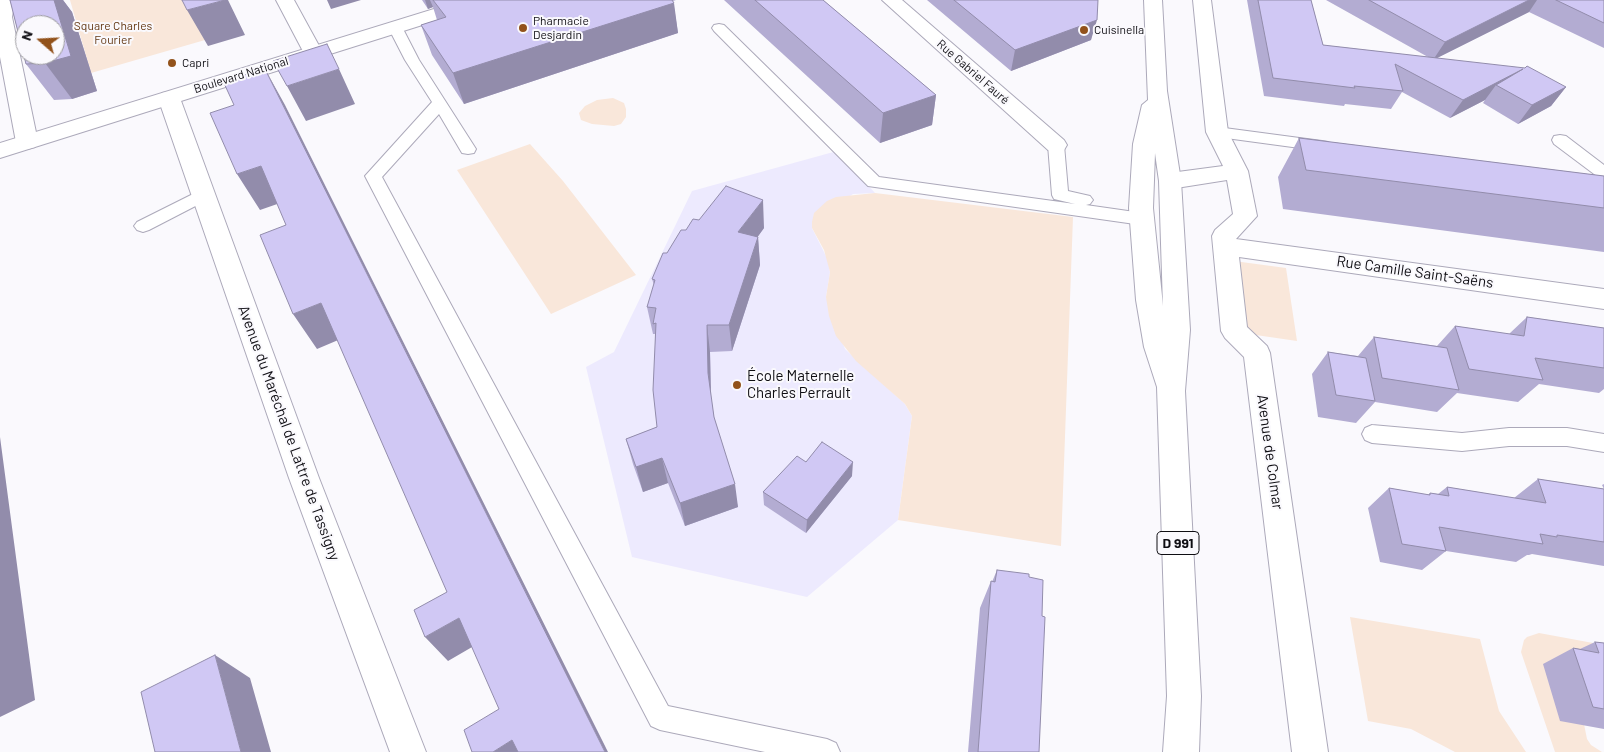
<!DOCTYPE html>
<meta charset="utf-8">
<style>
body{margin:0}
#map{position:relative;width:1604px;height:752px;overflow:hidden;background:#faf9fd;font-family:Barlow,sans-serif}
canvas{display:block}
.north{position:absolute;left:15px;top:15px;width:50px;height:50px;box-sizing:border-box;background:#faf9fd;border:1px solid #9c9b9f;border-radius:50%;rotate:289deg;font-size:14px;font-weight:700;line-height:20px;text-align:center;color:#0f0e13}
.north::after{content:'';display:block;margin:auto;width:18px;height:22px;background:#92521b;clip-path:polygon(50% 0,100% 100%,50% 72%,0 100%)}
</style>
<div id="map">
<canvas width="1604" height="752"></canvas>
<div class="north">N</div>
</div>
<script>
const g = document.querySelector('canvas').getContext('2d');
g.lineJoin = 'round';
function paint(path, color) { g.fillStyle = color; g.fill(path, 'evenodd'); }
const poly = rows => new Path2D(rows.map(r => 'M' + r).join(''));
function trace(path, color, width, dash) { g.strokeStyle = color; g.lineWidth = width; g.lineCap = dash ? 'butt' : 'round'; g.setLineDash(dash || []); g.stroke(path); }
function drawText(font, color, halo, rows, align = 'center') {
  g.font = font + ' Barlow,sans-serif'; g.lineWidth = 4; g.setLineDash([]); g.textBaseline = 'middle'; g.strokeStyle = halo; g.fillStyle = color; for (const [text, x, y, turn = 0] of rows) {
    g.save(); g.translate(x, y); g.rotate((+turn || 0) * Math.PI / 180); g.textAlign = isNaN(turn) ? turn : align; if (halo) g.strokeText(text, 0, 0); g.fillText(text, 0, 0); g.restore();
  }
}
paint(poly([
 [837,151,875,193,853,194,812,222,812,228,828,260,830,272,826,297,845,349,905,404,912,416,898,520,807,597,632,557,586,367,614,352,692,191]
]), '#edeafe');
paint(poly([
 [70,0,187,0,205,40,91,73],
 [613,98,624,103,626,109,626,117,621,124,614,126,592,124,581,120,579,113,585,106,597,100],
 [530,144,563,181,636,275,551,314,457,170],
 [875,193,1073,217,1061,546,898,520,912,416,905,404,856,361,836,336,829,316,826,297,830,272,824,250,812,228,812,222,814,213,827,201,836,197],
 [1234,261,1286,268,1297,341,1242,333],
 [1350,617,1480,639,1499,711,1526,752,1455,752,1411,729,1368,721],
 [1539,633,1604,645,1584,724,1587,739,1591,745,1602,752,1555,752,1521,652,1524,640,1527,637]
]), '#f9e7da');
const service = poly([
 [395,23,400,24,402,27,419,60,476,149,474,153,468,154,462,153,439,114,382,177,668,706,827,739,836,743,840,752,765,752,660,730,651,726,365,176,432,102,405,60,388,27,390,24,395,23],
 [719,24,724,25,879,177,1075,204,1054,199,1052,195,1048,145,1050,141,1056,140,1062,141,1064,145,1068,191,1090,196,1093,200,1090,204,1086,205,1142,213,1148,215,1151,219,1148,223,1142,225,868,186,714,31,712,28,714,25,719,24],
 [1217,127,1322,141,1328,142,1330,146,1328,150,1322,151,1211,136,1209,132,1211,128,1217,127],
 [1560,135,1566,136,1604,165,1604,178,1598,177,1554,144,1552,140,1554,136,1560,135],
 [203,189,209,191,211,195,209,199,149,230,143,232,137,230,134,226,137,222,203,189],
 [1372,425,1462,433,1509,428,1567,428,1604,434,1604,452,1567,446,1509,446,1462,451,1372,443,1365,440,1362,434,1365,428,1372,425]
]);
const pedestrian = poly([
 [0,0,15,0,12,17,38,142,35,147,27,149,19,147,16,142,0,57,0,0]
]);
const minor = poly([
 [276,0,294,0,323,53,320,57,313,59,306,57,276,0],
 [882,0,902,0,1064,140,1067,145,1064,150,1056,152,1048,150,882,0],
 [1193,0,1211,0,1228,132,1248,171,1257,216,1236,239,1604,289,1604,309,1239,257,1247,327,1267,346,1270,353,1328,752,1292,752,1244,357,1225,338,1221,331,1212,236,1215,230,1233,214,1227,180,1170,189,1162,186,1159,181,1162,176,1170,173,1223,166,1206,132,1193,0],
 [169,92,176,93,180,98,319,478,426,752,390,752,289,478,158,98,162,93,169,92]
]);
const tertiary = poly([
 [463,0,491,0,489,4,0,158,0,143,463,0]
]);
const primary = poly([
 [1144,0,1162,0,1167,91,1181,181,1190,330,1185,391,1201,696,1199,752,1163,752,1167,696,1157,387,1144,347,1136,300,1129,208,1133,144,1142,105,1148,100,1144,0],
 [1155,153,1159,181,1163,306,1153,208,1155,153]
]);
trace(service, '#aca9ba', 2);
trace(pedestrian, '#aca9ba', 2);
trace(minor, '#aca9ba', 2);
trace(tertiary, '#aca9ba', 2);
trace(primary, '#aca9ba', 2);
paint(service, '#fff');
paint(pedestrian, '#fff');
paint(minor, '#fff');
paint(tertiary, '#fff');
paint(primary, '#fff');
paint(poly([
 [10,0,63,0,72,12,97,91,72,99,54,100,26,64],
 [422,0,676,0,673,1,678,33,464,104,432,55,421,25,437,20,433,7,428,9],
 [724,0,823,0,936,95,932,125,880,143],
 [927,0,1098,0,1091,40,1011,71],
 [1247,0,1311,0,1323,45,1428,57,1326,0,1604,0,1604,48,1529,12,1437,58,1566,87,1551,106,1518,124,1483,103,1485,100,1450,118,1402,92,1391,109,1345,104,1344,106,1264,96],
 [1299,138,1604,176,1604,252,1283,209,1278,177],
 [764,228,758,236,758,237,760,265,732,351,710,352,711,398,714,417,738,507,685,526,668,483,643,492,633,464,626,439,657,427,655,334,653,334,647,307,654,285,652,279,667,253,686,230],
 [1527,317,1604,328,1604,389,1599,393,1539,384,1518,402,1457,393,1437,412,1375,402,1356,423,1318,417,1312,374,1328,352,1358,356,1374,337,1437,346,1455,326,1509,334],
 [806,462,852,476,806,533,764,505,763,492],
 [1538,479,1604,489,1602,485,1604,484,1604,566,1532,554,1529,555,1527,555,1516,562,1446,551,1422,570,1380,562,1368,508,1389,488,1428,495,1430,493,1438,494,1447,487,1514,498],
 [997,570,1029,577,1042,616,1039,752,968,752,980,608,991,581,992,582],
 [1595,642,1604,643,1604,729,1560,721,1543,664,1573,648,1580,649]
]), '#b3acd2');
paint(poly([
 [54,0,63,0,72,12,97,91,72,99,45,63],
 [225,0,228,0,245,35,208,46,187,10],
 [327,0,361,0,331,9],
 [425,0,430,0,433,7,428,9],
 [1529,0,1537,0,1529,12,1433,60,1445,42],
 [674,3,678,33,464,104,453,73],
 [1097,20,1091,40,1011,71,1015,50],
 [265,69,285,105,608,752,605,752],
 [339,69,355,104,306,121,287,86],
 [1523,69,1496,85,1485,100,1450,118,1463,100],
 [1566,87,1551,106,1518,124,1532,105],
 [936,95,932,125,880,143,883,113],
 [261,166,283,202,260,210,237,174],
 [763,200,764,228,741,260,738,232],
 [758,237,760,265,732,351,729,325],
 [321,303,343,338,317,349,293,314],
 [707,325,710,352,711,399,708,373],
 [0,437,35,700,0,717],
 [662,458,668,483,643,492,636,467],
 [853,462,852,476,806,533,807,520],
 [735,484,738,507,685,526,680,503],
 [459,618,479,643,448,661,425,637],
 [215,655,250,678,271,752,241,752],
 [512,740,524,752,493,752]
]), '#928cab');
const building = poly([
 [10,0,54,0,71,56,45,63,26,64,10,0],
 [25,25,55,25,55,55,25,55,25,25],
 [182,0,225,0,187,10,182,0],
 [433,0,672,0,674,3,453,73,421,25,446,17,433,0],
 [755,0,823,0,936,95,883,113,755,0],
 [954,0,1098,0,1097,20,1015,50,954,0],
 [1258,0,1311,0,1323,45,1525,68,1527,66,1566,87,1532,105,1496,85,1523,69,1463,100,1395,64,1403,91,1354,86,1355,88,1273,78,1258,0],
 [1369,0,1529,0,1445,42,1369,0],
 [1556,0,1604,0,1604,23,1556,0],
 [327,44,339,69,287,86,273,61,327,44],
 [265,69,605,752,518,752,512,740,493,752,472,752,464,730,499,709,459,618,425,637,414,610,447,592,321,303,293,314,260,235,286,225,261,166,237,174,210,113,234,105,223,81,265,69],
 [1299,138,1604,176,1604,208,1306,170,1299,138],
 [726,186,763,200,738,232,758,237,729,325,707,325,708,373,714,417,735,484,680,503,662,458,636,467,626,439,657,427,653,390,656,323,653,324,656,308,647,307,655,280,652,279,663,253,667,253,681,230,686,230,693,219,699,220,726,186],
 [1527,317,1604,328,1604,368,1535,358,1543,380,1469,369,1455,326,1524,336,1527,317],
 [1374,337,1447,348,1459,390,1382,378,1374,337],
 [1328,352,1366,358,1375,401,1336,395,1328,352],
 [822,442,853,462,807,520,763,492,797,456,806,462,822,442],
 [1538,479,1604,489,1604,542,1557,535,1557,537,1540,534,1543,544,1439,527,1446,551,1402,544,1389,488,1430,495,1430,493,1449,496,1447,487,1546,503,1538,479],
 [997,570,1029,574,1029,577,1043,580,1042,616,1045,617,1039,752,978,752,991,581,995,582,997,570],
 [1595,642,1604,643,1604,709,1593,707,1573,648,1599,653,1595,642],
 [215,655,241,752,155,752,141,692,215,655]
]);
paint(building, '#d0c8f4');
trace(building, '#928cab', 1);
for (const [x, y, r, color] of [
 [523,28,5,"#92521b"],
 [1084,30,5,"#92521b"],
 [172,63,5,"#92521b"],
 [737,385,5,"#92521b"]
]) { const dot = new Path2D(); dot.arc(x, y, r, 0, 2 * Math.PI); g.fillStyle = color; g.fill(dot); trace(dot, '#faf9fd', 2); }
drawText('12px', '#0f0e13', '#faf9fd', [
 ["Pharmacie",533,21],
 ["Desjardin",533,35],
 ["Cuisinella",1094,30],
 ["Capri",182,63]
], 'left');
drawText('12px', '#643813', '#faf9fd', [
 ["Square Charles",113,26],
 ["Fourier",113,40]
]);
drawText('12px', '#0f0e13', '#faf9fd', [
 ["Rue Gabriel Fauré",973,72,41],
 ["Boulevard National",241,75,-17]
]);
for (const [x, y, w] of [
 [1178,543,42]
]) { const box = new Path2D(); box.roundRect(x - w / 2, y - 11.5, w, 23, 4); g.fillStyle = '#faf9fd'; g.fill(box); trace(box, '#0f0e13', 1); }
drawText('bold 14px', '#0f0e13', null, [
 ["D 991",1178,543]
]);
drawText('15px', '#0f0e13', '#faf9fd', [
 ["Rue Camille Saint-Saëns",1415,272,8],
 ["Avenue du Maréchal de Lattre de Tassigny",289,433,70],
 ["Avenue de Colmar",1270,452,82]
]);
drawText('15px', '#0f0e13', '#faf9fd', [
 ["École Maternelle",747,376],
 ["Charles Perrault",747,393]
], 'left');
</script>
